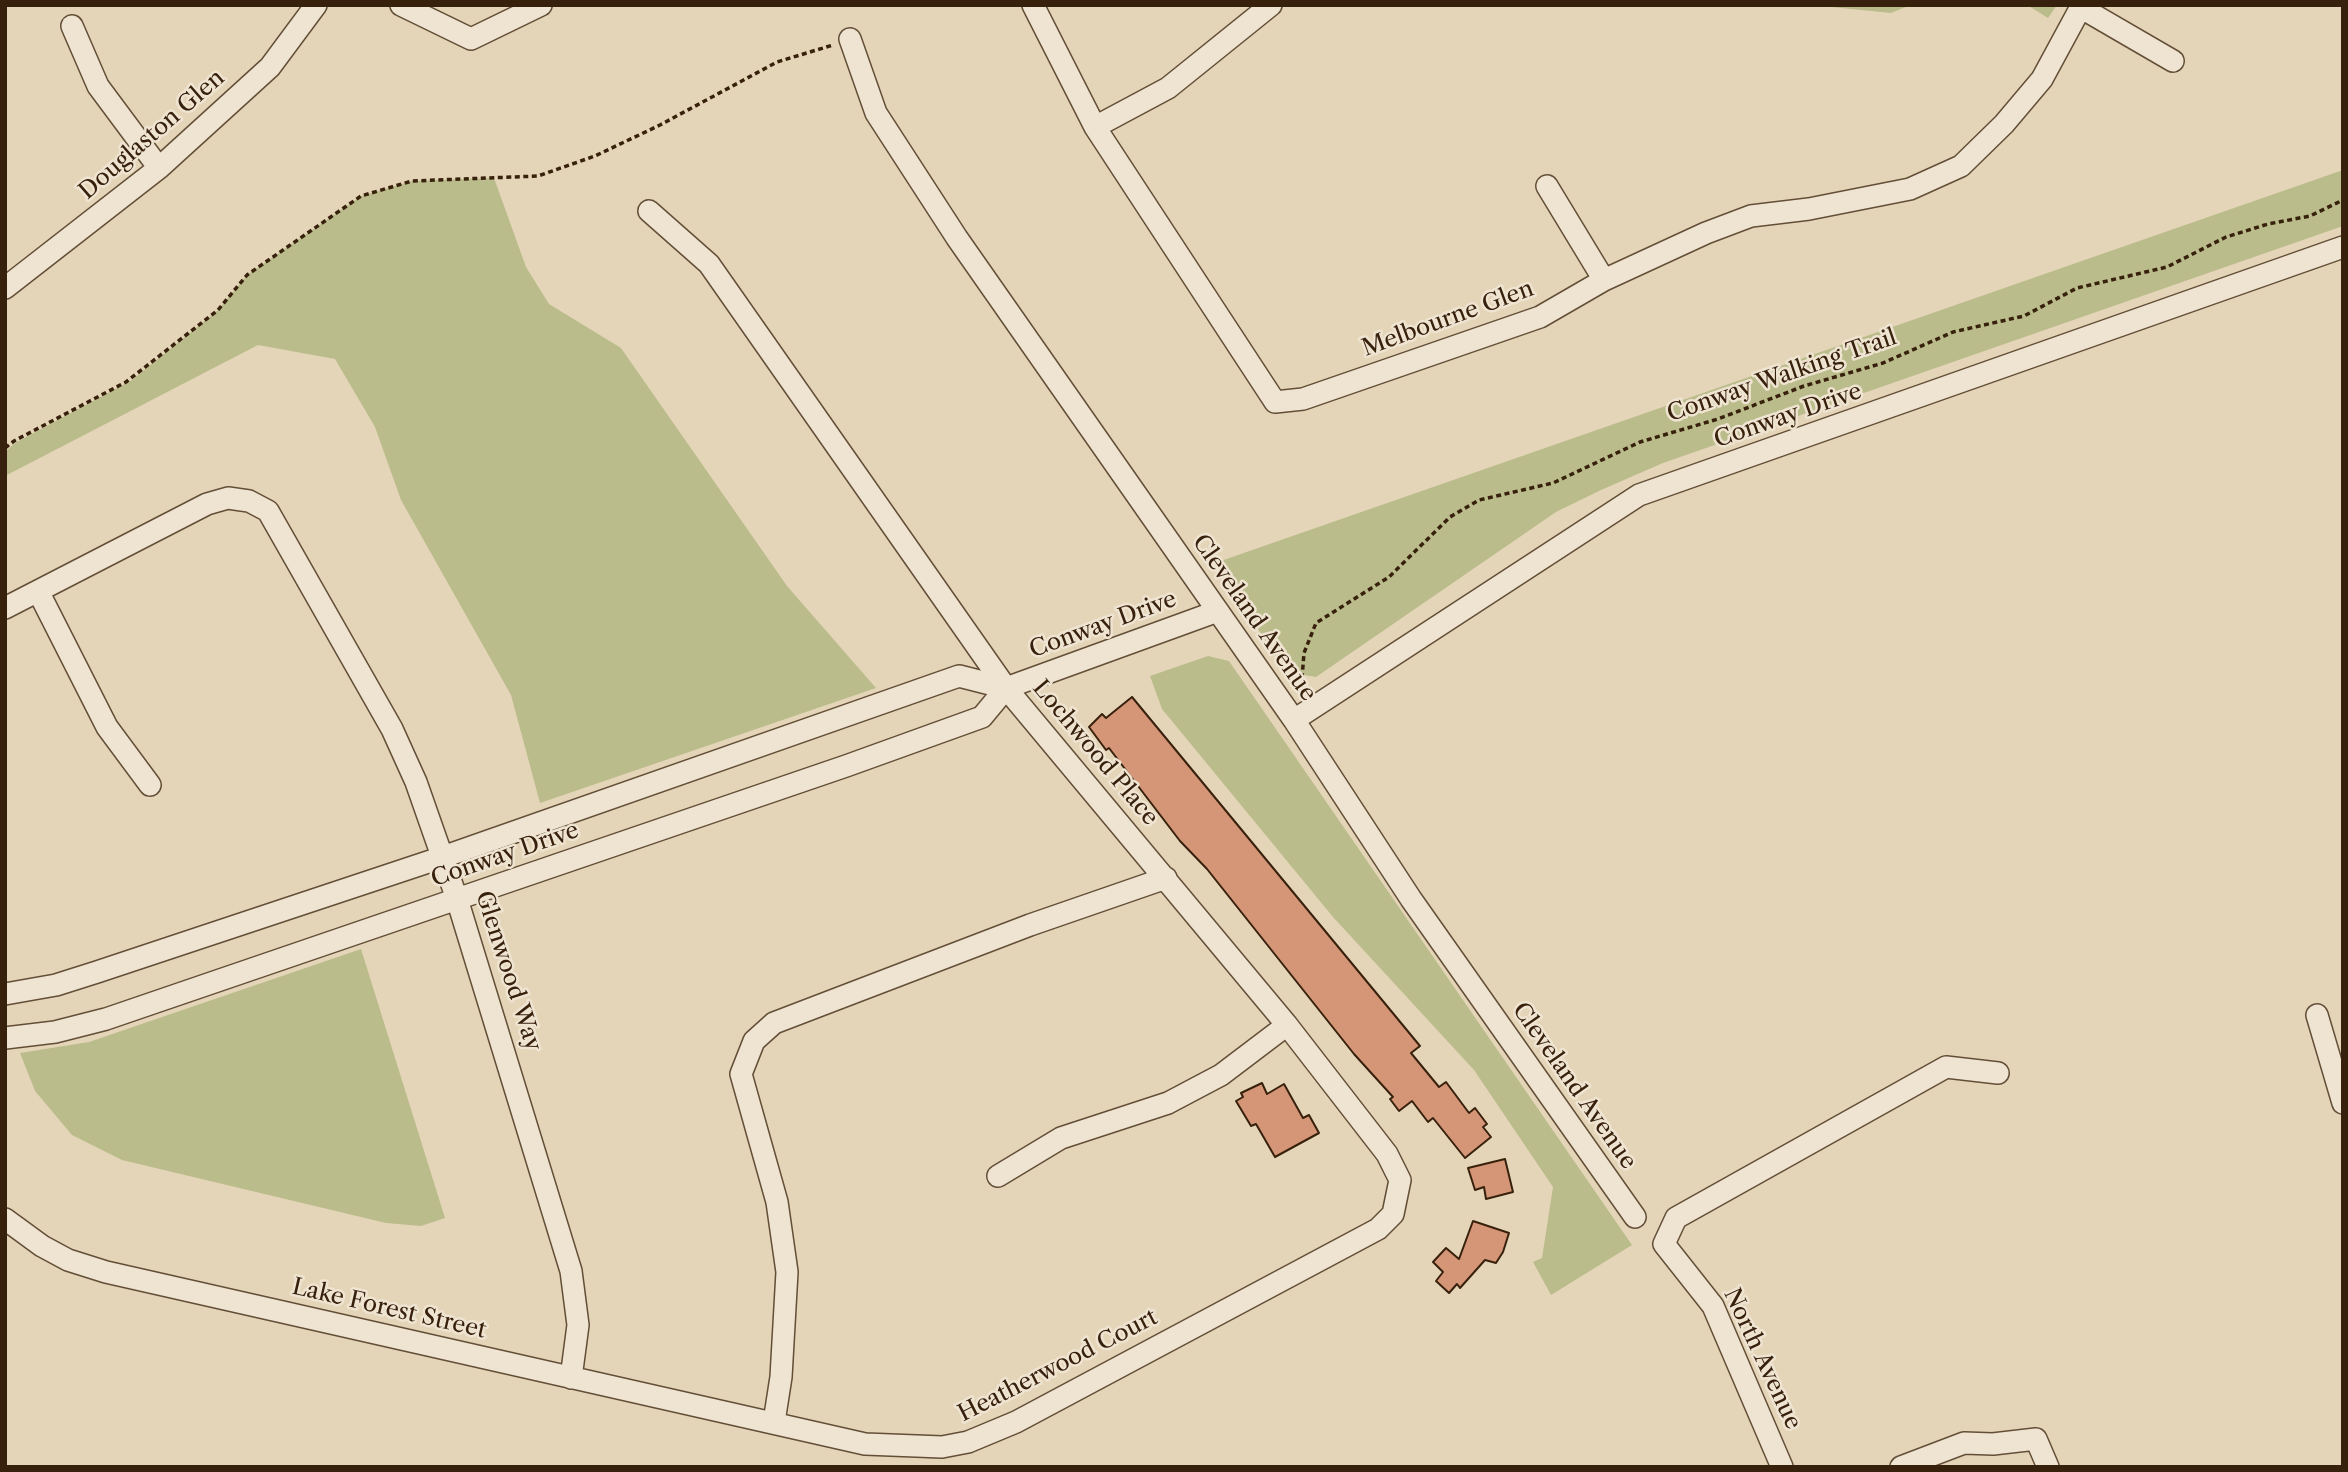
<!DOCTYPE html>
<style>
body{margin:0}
#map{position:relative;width:2348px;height:1472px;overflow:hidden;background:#e5d5b8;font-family:"Libre Caslon Text",serif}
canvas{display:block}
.frame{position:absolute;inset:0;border:7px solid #38210c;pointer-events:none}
</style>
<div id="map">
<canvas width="2348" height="1472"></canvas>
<div class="frame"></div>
</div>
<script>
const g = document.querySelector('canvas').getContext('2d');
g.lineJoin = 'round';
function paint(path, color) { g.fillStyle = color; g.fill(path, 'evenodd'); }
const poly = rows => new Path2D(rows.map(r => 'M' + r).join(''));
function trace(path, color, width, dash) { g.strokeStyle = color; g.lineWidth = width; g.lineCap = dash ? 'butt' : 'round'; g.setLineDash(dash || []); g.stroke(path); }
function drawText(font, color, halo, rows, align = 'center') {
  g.font = font + ' "Libre Caslon Text",serif'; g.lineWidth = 5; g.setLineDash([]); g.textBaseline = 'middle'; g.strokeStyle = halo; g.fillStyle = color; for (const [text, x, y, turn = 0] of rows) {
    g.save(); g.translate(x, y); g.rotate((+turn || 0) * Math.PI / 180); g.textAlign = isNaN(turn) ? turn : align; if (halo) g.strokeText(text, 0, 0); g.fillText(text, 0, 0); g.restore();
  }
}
paint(poly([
 [1811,5,1911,5,1891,13],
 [2027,5,2057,5,2048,18],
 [2343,170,2343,226,1663,463,1601,490,1556,512,1316,677,1286,672,1215,563],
 [494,178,526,267,549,304,621,348,787,586,876,688,540,803,511,695,401,500,375,427,335,359,258,345,5,476,5,452,15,443,132,380,218,310,247,275,361,196,412,181],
 [1208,656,1229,661,1632,1245,1551,1295,1533,1262,1542,1258,1553,1187,1474,1070,1333,917,1162,709,1150,676],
 [361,949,445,1218,421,1226,386,1223,122,1160,72,1135,35,1091,20,1053,89,1042]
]), '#babc8b');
const building = poly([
 [1132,697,1420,1046,1411,1053,1439,1087,1446,1082,1469,1113,1475,1108,1487,1124,1483,1127,1491,1137,1465,1158,1433,1118,1428,1122,1412,1101,1399,1111,1390,1099,1393,1097,1354,1054,1207,869,1180,841,1109,748,1106,750,1089,727,1102,714,1106,718,1132,697],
 [1262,1083,1267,1094,1284,1084,1303,1118,1309,1115,1319,1133,1275,1157,1256,1124,1251,1126,1236,1101,1243,1097,1241,1093,1262,1083],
 [1505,1159,1513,1192,1486,1199,1484,1187,1475,1190,1468,1168,1505,1159],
 [1473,1221,1509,1233,1503,1252,1496,1263,1485,1260,1460,1288,1457,1284,1449,1293,1436,1281,1443,1272,1433,1262,1446,1248,1459,1259,1473,1221]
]);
paint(building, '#d59577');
trace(building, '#38210c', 2);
const minor = poly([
 [401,5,471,39,541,5],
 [1033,5,1095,127,1275,402,1303,399,1540,317,1604,280,1706,233,1751,216,1809,209,1910,189,1961,166,2004,124,2042,79,2082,5],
 [2080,7,2173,61],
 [72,26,98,86,159,168],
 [850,39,876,113,957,238,1294,720,1411,899,1635,1217],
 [1095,127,1168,88,1271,5],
 [1547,186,1604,280],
 [5,288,159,168,270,67,316,5],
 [38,591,107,727,150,785],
 [5,608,207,504,228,498,249,501,268,511,392,729,416,782,457,899,571,1271,578,1325,571,1378],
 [1294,720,1639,495,2343,247],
 [5,994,56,985,97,972,443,857,959,676,1006,688],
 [2317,1015,2343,1103],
 [5,1038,55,1032,106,1019,846,766,982,717,1006,688,1218,611],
 [998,1176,1061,1138,1168,1103,1221,1075,1287,1025],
 [5,1219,42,1246,68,1260,106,1272,865,1444,942,1447,968,1442,1016,1422,1378,1229,1393,1214,1400,1180,1387,1154,1287,1025,1006,688,709,264,649,211],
 [774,1422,781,1377,787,1272,777,1202,741,1074,754,1041,774,1023,1030,925,1166,878],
 [1782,1467,1713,1306,1664,1244,1676,1218,1946,1067,1998,1073],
 [1901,1467,1964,1443,1993,1444,2036,1439,2048,1467]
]);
trace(minor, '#634e37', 24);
trace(poly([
 [5,448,14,441,126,382,218,310,247,275,361,196,412,181,538,176,595,156,660,125,777,62,833,45],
 [1302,678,1304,653,1316,623,1389,577,1450,517,1479,500,1553,483,1640,442,1718,419,1804,386,1883,363,1953,332,2024,316,2077,288,2167,267,2226,237,2268,224,2310,216,2343,200]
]), '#38210c', 3.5, [5, 3.5]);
trace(minor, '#eee4d1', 21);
drawText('23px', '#38210c', '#eee4d1', [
 ["Douglaston Glen",152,135,-41],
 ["Melbourne Glen",1448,319,-20],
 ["Conway Walking Trail",1782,376,-19],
 ["Conway Drive",1788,416,-19],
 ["Cleveland Avenue",1254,618,55],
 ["Conway Drive",1103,625,-20],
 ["Lochwood Place",1095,753,50],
 ["Conway Drive",505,855,-19],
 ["Glenwood Way",508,971,72],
 ["Cleveland Avenue",1574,1086,55],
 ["Lake Forest Street",389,1309,13],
 ["North Avenue",1762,1359,65],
 ["Heatherwood Court",1058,1366,-27]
]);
</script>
